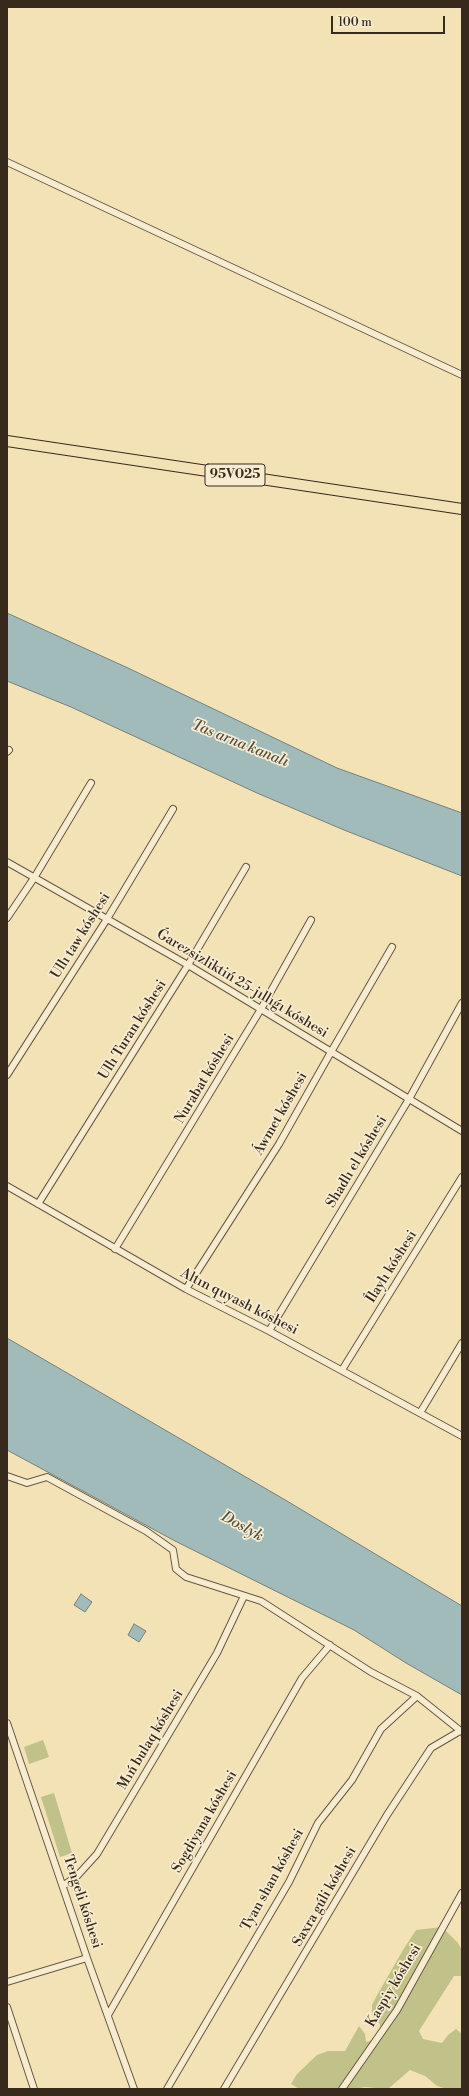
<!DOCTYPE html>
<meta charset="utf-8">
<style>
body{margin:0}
#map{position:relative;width:469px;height:2096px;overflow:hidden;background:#f3e2b6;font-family:"Libre Bodoni",serif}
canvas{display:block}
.frame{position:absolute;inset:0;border:8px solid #372a1d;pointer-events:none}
.scale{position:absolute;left:331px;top:16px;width:114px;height:18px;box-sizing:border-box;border:2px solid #372a1d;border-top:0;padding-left:5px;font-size:12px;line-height:14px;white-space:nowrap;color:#372a1d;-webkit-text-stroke:3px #f7ecd0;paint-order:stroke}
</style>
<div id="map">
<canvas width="469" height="2096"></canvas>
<div class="frame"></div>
<div class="scale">100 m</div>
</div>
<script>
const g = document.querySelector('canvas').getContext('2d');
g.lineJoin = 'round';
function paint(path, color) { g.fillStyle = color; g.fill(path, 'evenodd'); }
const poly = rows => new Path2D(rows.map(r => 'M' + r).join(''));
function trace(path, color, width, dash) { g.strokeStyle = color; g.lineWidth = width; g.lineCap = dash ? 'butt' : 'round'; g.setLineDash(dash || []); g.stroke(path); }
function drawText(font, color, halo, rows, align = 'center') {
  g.font = font + ' "Libre Bodoni",serif'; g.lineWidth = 3.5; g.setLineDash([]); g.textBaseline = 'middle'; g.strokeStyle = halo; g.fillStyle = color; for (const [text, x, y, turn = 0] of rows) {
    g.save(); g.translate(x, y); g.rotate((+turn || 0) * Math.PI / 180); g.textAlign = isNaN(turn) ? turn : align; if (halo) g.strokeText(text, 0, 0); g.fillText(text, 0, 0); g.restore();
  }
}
paint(poly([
 [43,1740,49,1757,29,1764,24,1747],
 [54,1793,72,1853,60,1857,41,1797],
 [442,1927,458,1943,462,1950,462,1976,454,1976,419,2031,423,2039,442,2043,448,2035,456,2029,462,2034,462,2089,447,2089,437,2086,425,2076,410,2070,388,2089,365,2087,355,2089,299,2089,291,2084,297,2074,317,2055,328,2051,345,2051,359,2026,365,2034,366,2042,380,2038,380,2024,372,2015,372,2005,376,1997,403,1950,416,1930]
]), '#c1c289');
const water = poly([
 [7,613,128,668,337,768,462,813,462,876,344,830,257,793,71,707,7,681,7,613],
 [7,1338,287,1501,462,1606,462,1695,406,1663,354,1630,175,1541,7,1450,7,1338],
 [81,1594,92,1602,85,1612,74,1605,81,1594],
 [134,1624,146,1631,139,1642,128,1635,134,1624]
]);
paint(water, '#a0bbb9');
trace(water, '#76817b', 1);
const minor = poly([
 [7,162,462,375],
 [7,752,9,750],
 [7,862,188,965,462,1131],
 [7,918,34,878,91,783],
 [7,1075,107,919,173,809],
 [7,1186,186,1289,269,1331,462,1436],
 [38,1204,188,965,246,867],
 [115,1249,261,1009,311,920],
 [186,1289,279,1144,331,1052,392,947],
 [269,1331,409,1099,462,1003],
 [342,1370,462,1177],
 [420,1413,462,1343],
 [7,1476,27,1483,47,1477,146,1531,173,1550,176,1569,186,1577,261,1601,371,1672,417,1696,462,1732],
 [7,1723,87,1958,134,2089],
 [64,1885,77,1876,97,1854,217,1653,244,1596],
 [7,1982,87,1958],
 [7,2007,34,2089],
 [108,2015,302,1678,330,1645],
 [167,2089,289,1882,318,1823,352,1780,381,1729,417,1696],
 [224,2089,387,1815,431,1748,460,1731],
 [342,2089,397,2010,462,1893]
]);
const primary = poly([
 [7,441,462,509]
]);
trace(minor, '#665843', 8);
trace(primary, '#372a1d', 12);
trace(minor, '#f7ecd0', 6);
trace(primary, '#f3e2b6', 10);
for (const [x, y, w] of [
 [235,475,60]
]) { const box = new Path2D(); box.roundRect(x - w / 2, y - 11, w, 22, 3); g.fillStyle = '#f7ecd0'; g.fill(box); trace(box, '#372a1d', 1); }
drawText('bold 13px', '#372a1d', null, [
 ["95V025",235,475]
]);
drawText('14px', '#372a1d', '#f7ecd0', [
 ["Ullı taw kóshesi",81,936,-58],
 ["Ǵarezsizliktiń 25-jıllıǵı kóshesi",242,984,31],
 ["Ullı Turan kóshesi",133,1030,-58],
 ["Nurabat kóshesi",205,1079,-59],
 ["Áwmet kóshesi",281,1114,-60],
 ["Shadlı el kóshesi",357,1162,-59],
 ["Ílaylı kóshesi",392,1267,-58],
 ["Altın quyash kóshesi",239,1302,27],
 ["Mıń bulaq kóshesi",151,1740,-59],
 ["Sogdiyana kóshesi",205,1822,-60],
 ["Tyan shan kóshesi",273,1880,-61],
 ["Saxra gúli kóshesi",325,1897,-60],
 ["Tengeli kóshesi",82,1902,72],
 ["Kaspiy kóshesi",394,1986,-59]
]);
drawText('italic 15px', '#514e44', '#f7ecd0', [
 ["Tas arna kanalı",240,744,22],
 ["Doslyk",242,1527,29]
]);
</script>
